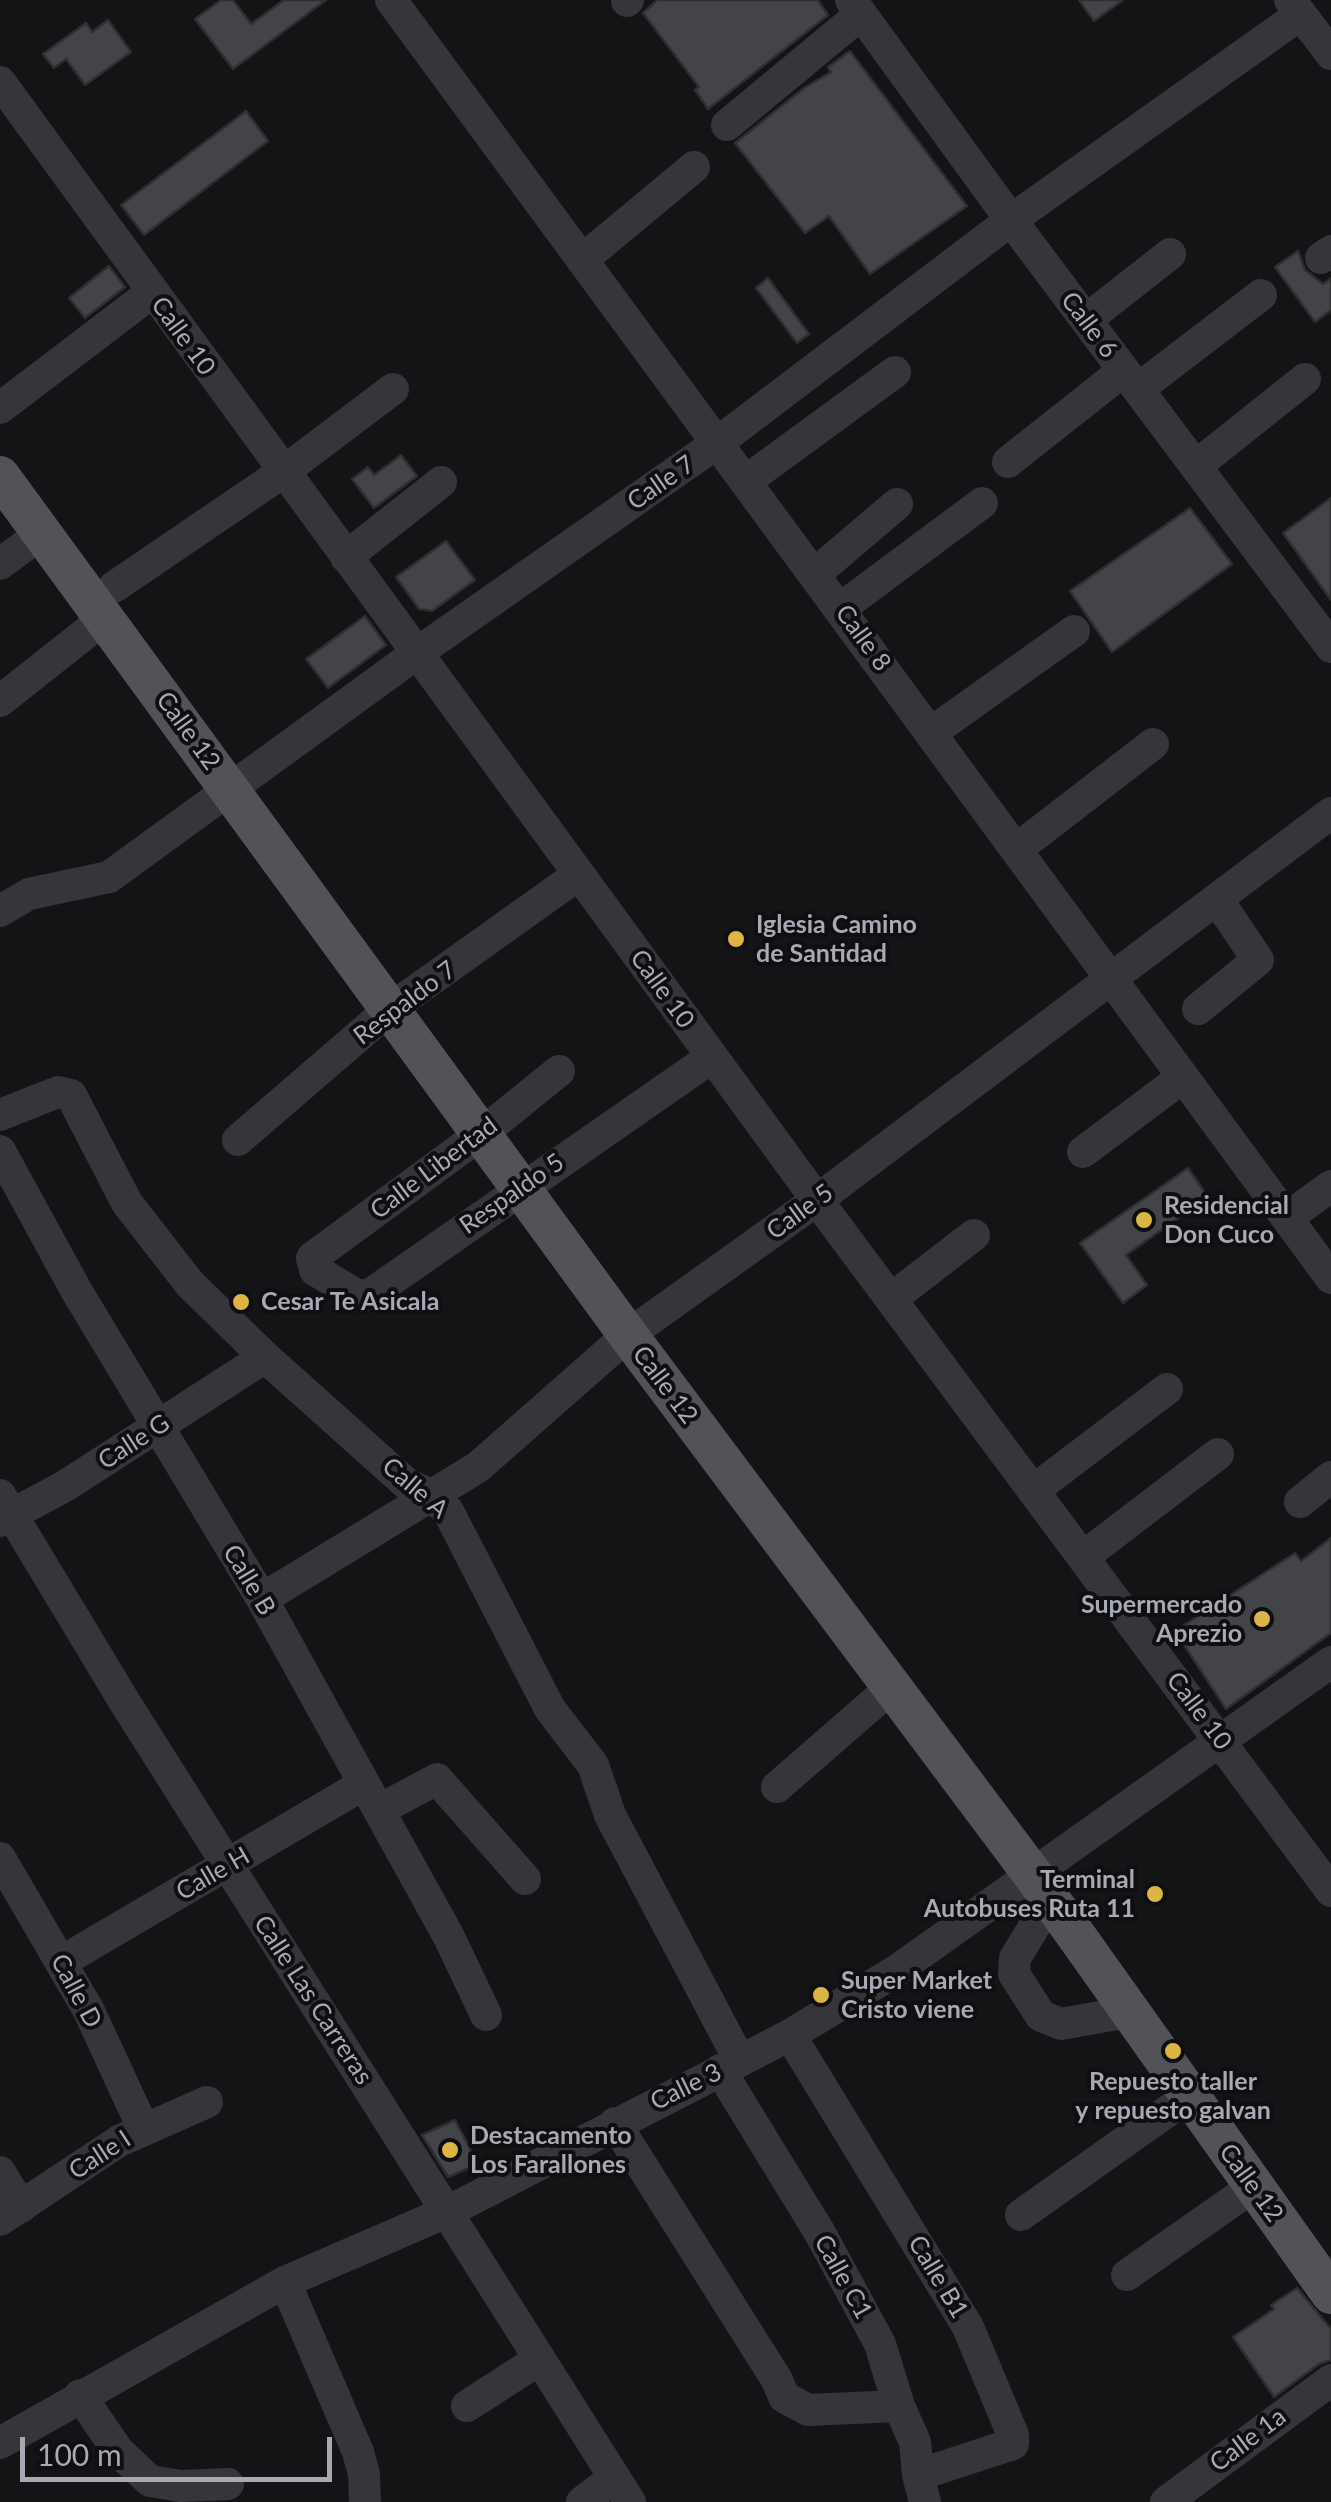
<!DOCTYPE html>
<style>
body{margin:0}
#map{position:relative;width:1331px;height:2502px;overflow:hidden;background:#141416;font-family:Lato,sans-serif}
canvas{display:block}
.scale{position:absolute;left:20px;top:2437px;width:312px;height:45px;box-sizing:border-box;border:5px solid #a7aab4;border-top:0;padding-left:12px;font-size:30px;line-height:35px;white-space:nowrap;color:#a7aab4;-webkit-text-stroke:8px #0f0f11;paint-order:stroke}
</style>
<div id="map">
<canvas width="1331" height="2502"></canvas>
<div class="scale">100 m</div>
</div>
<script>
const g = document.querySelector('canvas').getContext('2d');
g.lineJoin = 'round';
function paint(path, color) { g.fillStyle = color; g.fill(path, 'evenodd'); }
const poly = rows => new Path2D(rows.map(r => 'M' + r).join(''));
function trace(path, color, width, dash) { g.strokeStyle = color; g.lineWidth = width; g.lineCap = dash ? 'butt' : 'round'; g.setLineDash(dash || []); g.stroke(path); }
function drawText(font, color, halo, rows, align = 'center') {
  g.font = font + ' Lato,sans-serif'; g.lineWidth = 8; g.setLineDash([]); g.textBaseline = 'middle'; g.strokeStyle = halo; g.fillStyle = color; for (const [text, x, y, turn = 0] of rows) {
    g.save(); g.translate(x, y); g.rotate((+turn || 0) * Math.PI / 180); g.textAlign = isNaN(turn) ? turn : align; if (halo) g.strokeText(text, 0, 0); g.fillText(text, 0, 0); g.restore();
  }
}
const building = poly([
 [221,0,233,0,251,24,284,0,326,0,233,69,195,19,221,0],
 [657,0,818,0,828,15,708,109,695,90,699,87,643,13,657,0],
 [1079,0,1123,0,1094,21,1079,0],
 [108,20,131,52,85,85,66,59,54,68,43,54,86,23,92,32,108,20],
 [850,51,967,206,870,274,829,216,805,233,735,143,804,88,831,72,828,67,850,51],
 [246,111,268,141,144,235,121,205,246,111],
 [1298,251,1305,270,1323,284,1331,278,1331,310,1315,322,1275,267,1298,251],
 [109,266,125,287,85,318,69,298,109,266],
 [768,278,809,334,797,343,756,288,768,278],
 [401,455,417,476,374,508,352,479,368,467,374,475,401,455],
 [1331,498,1331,600,1283,533,1331,498],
 [1190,508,1232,564,1112,652,1070,591,1190,508],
 [446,541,475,580,432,611,419,609,396,577,446,541],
 [365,616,386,645,328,688,306,659,365,616],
 [1188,1168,1208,1197,1126,1255,1147,1285,1123,1303,1080,1243,1188,1168],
 [1331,1538,1331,1633,1226,1709,1175,1631,1295,1553,1301,1561,1331,1538],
 [455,2120,478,2164,448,2177,422,2135,455,2120],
 [1297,2288,1331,2329,1331,2360,1319,2364,1274,2397,1233,2337,1274,2309,1271,2305,1297,2288]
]);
paint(building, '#434448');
trace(building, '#2f2e31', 2.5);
trace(poly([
 [391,0,1331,1278],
 [851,0,1011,220,1331,647],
 [1290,0,1331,54],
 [627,1,628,0],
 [0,82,817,1200,1331,1891],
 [727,125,861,14],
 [1321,258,1331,251],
 [582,260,694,167],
 [1086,320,1170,254],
 [1138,389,1261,295],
 [0,408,151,293],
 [1008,462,1123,371],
 [1197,465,1305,379],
 [746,481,895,372],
 [346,557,441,482],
 [0,564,42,533],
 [816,573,897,504],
 [114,587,283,472,393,389],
 [841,608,982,503],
 [0,701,105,618],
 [932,732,1074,631],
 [1017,849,1153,744],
 [0,911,29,894,109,877,417,653,717,443,1011,220,1301,14],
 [1198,1009,1258,960,1217,899],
 [559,1071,481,1134,312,1258,315,1270,358,1296,371,1294,712,1057],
 [0,1115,58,1092,71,1095,127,1203,190,1284,265,1357,407,1484,429,1494,448,1511,550,1709,593,1765,610,1815,740,2061],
 [238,1140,390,1009,578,875],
 [0,1151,76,1290,262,1599,449,1937,486,2015],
 [1083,1152,1183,1077],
 [1287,1218,1331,1186],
 [891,1299,974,1235],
 [1034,1490,1167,1389],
 [0,1495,124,1701,630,2502],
 [1300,1502,1331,1477],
 [0,1521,65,1486,265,1357],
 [1083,1557,1218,1454],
 [262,1599,478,1467,628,1335,817,1200,1331,813],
 [777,1787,892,1687],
 [379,1810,437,1779,525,1879],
 [0,1858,89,2011,143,2128],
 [1050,1901,1015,1958,1014,1974,1041,2016,1061,2024,1128,2012],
 [61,1962,364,1784],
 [790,2035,968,2327,1013,2435,1013,2444,918,2475],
 [720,2070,820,2233,880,2344,899,2406,915,2442,918,2475,925,2502],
 [615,2123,777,2380,784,2397,808,2410,899,2406],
 [0,2172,21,2207],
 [1021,2215,1189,2096],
 [0,2220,119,2141,207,2102],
 [1127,2275,1254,2186],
 [285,2282,358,2452,364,2474,365,2502],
 [80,2395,118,2451,150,2481,181,2486,228,2484],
 [467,2406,540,2359],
 [0,2443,285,2282,449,2211,790,2035,896,1971,1331,1662],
 [582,2502,614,2478],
 [1166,2502,1331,2380]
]), '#36363a', 32);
trace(poly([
 [0,476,628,1335,1033,1875,1331,2294]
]), '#525359', 40);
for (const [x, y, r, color] of [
 [736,939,10,"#dcb645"],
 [1144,1220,10,"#dcb645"],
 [241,1302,10,"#dcb645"],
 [1262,1619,10,"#dcb645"],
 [1155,1894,10,"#dcb645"],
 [821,1995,10,"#dcb645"],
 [1173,2051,10,"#dcb645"],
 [450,2150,10,"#dcb645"]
]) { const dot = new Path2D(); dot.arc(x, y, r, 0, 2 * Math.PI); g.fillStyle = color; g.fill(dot); trace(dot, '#0f0f11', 4); }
drawText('25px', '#a7aab4', '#0f0f11', [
 ["Calle 6",1089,325,53],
 ["Calle 10",183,336,54],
 ["Calle 7",661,483,-35],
 ["Calle 8",863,638,54],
 ["Calle 12",188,731,54],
 ["Calle 10",662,989,54],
 ["Respaldo 7",405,1003,-37],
 ["Calle Libertad",434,1168,-37],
 ["Respaldo 5",512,1194,-35],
 ["Calle 5",800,1212,-36],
 ["Calle 12",665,1385,53],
 ["Calle G",134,1442,-33],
 ["Calle A",415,1488,41],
 ["Calle B",249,1580,59],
 ["Calle 10",1199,1711,53],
 ["Calle H",213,1874,-30],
 ["Calle D",76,1991,62],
 ["Calle Las Carreras",313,2000,57],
 ["Calle 3",686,2087,-26],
 ["Calle I",100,2155,-33],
 ["Calle 12",1251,2183,54],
 ["Calle C1",843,2277,61],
 ["Calle B1",938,2277,59],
 ["Calle 1a",1248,2440,-37]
]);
drawText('bold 25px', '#a7aab4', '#0f0f11', [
 ["Iglesia Camino",756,925],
 ["de Santidad",756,954],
 ["Residencial",1164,1206],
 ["Don Cuco",1164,1235],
 ["Cesar Te Asicala",261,1302],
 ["Supermercado",1242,1605,"right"],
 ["Aprezio",1242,1634,"right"],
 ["Terminal",1135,1880,"right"],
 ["Autobuses Ruta 11",1135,1909,"right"],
 ["Super Market",841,1981],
 ["Cristo viene",841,2010],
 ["Repuesto taller",1173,2082,"center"],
 ["y repuesto galvan",1173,2111,"center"],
 ["Destacamento",470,2136],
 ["Los Farallones",470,2165]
], 'left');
</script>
